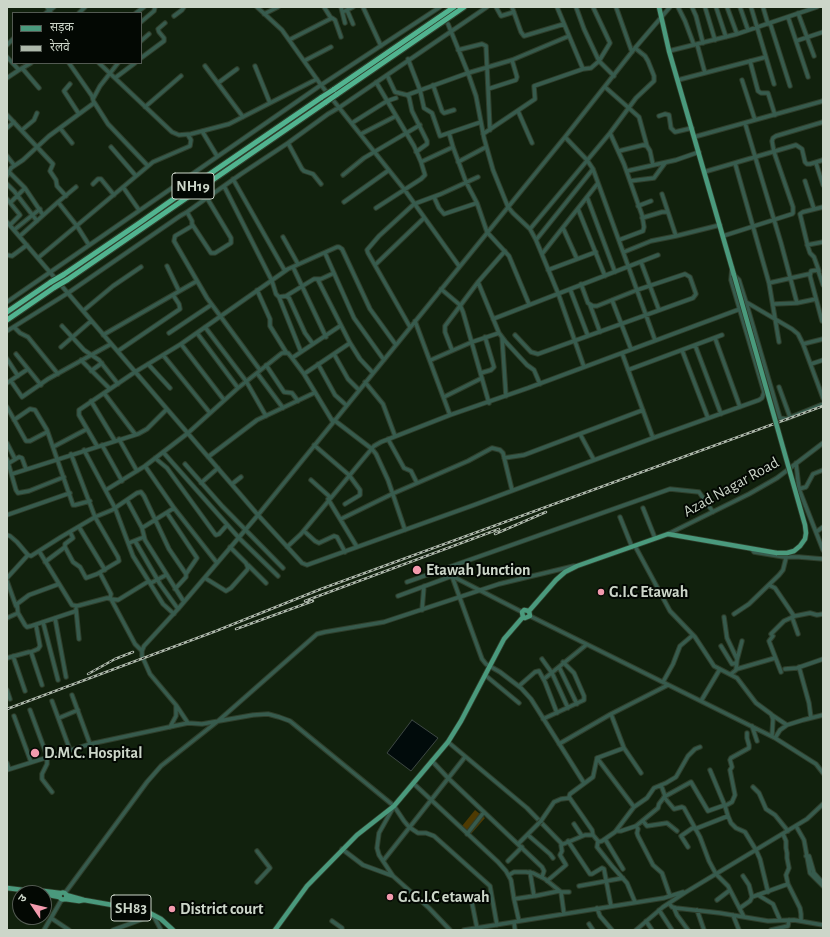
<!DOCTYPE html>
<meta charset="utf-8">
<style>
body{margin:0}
#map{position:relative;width:830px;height:937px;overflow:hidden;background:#11210d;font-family:"Alegreya Sans","Noto Sans Devanagari",sans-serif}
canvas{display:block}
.frame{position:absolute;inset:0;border:8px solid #ccd6c9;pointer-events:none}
.legend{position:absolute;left:12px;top:12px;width:130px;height:52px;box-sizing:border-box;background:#030803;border:1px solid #535a52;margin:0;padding:5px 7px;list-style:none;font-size:12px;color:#ccd6c9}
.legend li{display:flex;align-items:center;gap:8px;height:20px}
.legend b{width:20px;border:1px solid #535a52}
.north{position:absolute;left:12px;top:885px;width:40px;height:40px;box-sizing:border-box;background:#030803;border:1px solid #535a52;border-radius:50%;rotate:305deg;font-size:11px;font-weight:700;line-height:16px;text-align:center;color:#ccd6c9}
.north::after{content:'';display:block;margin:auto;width:14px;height:18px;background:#f29aad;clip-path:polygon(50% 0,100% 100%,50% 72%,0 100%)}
</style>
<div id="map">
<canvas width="830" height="937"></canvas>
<div class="frame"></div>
<ul class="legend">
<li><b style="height:5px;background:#4a9a7d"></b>सड़क</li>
<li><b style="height:5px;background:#aeb9ab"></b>रेलवे</li>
</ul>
<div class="north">उ</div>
</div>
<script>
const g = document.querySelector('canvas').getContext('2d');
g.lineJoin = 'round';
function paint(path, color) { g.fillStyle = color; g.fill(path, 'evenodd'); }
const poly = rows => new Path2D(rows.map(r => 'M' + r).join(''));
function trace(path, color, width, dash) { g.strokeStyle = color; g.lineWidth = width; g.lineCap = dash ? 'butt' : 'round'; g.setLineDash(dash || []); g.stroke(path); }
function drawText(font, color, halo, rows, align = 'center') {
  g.font = font + ' "Alegreya Sans",sans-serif'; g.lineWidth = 4; g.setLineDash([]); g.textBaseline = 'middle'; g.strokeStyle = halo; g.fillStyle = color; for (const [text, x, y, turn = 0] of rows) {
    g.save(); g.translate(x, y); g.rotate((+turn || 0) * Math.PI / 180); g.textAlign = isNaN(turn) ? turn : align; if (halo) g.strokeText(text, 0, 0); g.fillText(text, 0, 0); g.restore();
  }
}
paint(poly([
 [475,810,485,818,471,834,462,826]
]), '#4e3a02');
const water = poly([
 [412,720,438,738,411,771,387,753,412,720]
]);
paint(water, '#010b0b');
trace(water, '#3e4844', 1);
const minor = poly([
 [47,7,51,13],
 [257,7,282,30,321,85,404,189,459,266],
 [324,7,331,18],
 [341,7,345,23],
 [363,7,381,46],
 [496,7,501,16,514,12],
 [512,7,521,32,524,36,564,24],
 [557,7,583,69],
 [576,7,584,29,599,61,614,76],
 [616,7,632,52],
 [678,7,685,21,694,45],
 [692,7,696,16,703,43],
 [705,7,715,40],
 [716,7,726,37],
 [727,7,737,34],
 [740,7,748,30],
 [751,7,774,84],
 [763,7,768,24],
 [347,10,353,24],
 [345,11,353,7],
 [46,13,54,7],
 [79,13,85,7],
 [136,13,144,7],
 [798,13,814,56],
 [264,14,278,7],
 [174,16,182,10,184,7],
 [788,17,808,77],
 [141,22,154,11,155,7],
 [770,23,790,86],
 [448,24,468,73,476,96,484,138,493,170,508,207,513,213,530,229,536,240,558,293,584,367],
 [289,40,332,18,335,20,341,37],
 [141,41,149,34],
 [796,41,823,32],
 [697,44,705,73],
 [7,45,13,39],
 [458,50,482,44,486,46,490,130],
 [669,51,737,34,817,7],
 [7,57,19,70],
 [141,58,164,41,164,38,159,32,158,29,165,23],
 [408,59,420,90,424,108,432,113,440,136,481,122],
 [304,61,331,47],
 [750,61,758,91,761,93,768,93,775,115],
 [99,63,172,132,179,135,191,134,229,124,317,79],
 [205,66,243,117],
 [255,66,270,103],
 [22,68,39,88],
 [387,75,395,92,407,95,409,97,412,111,427,141,427,144,416,152],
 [7,78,19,70,31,63],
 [115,78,135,63],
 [678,80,766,57],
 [742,80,755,120],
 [376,82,414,146,421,162,425,175,421,179,376,208],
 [218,83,237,69],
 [70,84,64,91,79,114],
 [433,85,442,111,444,113,454,110],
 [605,87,639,117,647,146],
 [488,89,516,80,517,77,512,60],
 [407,95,468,73,512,60,569,36],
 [93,99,100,86,118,63],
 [94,102,108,124,148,166],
 [145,107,181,76],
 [518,111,532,143],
 [7,115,53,164,50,171,56,180,57,186,66,196],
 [659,116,665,114,669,115,671,128,675,132,692,128],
 [352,123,387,101,396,98],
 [745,123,781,243,797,303],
 [7,128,14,122],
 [60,128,72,143],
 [22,130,34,120,37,113],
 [202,131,217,156],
 [449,133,453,147,466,182,477,203,487,232,509,256,529,304],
 [610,133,624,164,642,215,644,227,643,231,619,240],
 [361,134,396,116],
 [483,134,535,99,534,86,583,69,591,68,599,61,610,43,593,7],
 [565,137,587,160,593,169,655,340],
 [694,137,823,101],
 [288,143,302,169,304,171,313,174,321,184],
 [111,147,136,176],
 [619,151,643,145,647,146,650,151,653,165],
 [7,156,14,165],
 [421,162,453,147],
 [458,162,486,147],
 [735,163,769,283,779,342],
 [816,163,823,185],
 [627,171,676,160,699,152],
 [9,172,25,188,43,215],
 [704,172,796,145,802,149,805,162,807,164,810,164,823,160],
 [343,175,364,158,420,125],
 [7,176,11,168,23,160,49,136,94,103,92,96,69,63],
 [233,179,285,271],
 [630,181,654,178,665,163],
 [805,181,814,209],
 [7,184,14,191,37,221],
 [93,184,98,179,101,179,114,195],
 [224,186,272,281,276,294,279,297,286,296,289,298,305,333,313,344],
 [123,187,139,210],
 [662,194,676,236],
 [434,197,439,208,444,214,477,203],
 [587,197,615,272],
 [7,199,20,215,10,225],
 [58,202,77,226,89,245],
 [344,202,389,170],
 [10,203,25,188],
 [638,206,651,201],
 [578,209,605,276],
 [187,212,192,221,192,226,175,236,174,241,207,298,260,370],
 [642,218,662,212,668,212],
 [7,222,167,409,258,515,302,563,307,565,474,505,653,438,759,400,762,398,764,392,731,280,732,268],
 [192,224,211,253,215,253,231,243,231,238,207,198],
 [563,228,577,259],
 [530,229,610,133,636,98,654,81,654,76,648,61,645,56,635,48],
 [14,230,40,209],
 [20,236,58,202,76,187],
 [723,236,792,214,793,213,793,207,774,152,772,141,773,138,776,136,823,122],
 [283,237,298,264],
 [536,240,593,169],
 [807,245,823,242],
 [624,252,651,241,676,236,720,225],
 [325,253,354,318,384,360],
 [542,254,598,183],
 [7,255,12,256,27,245],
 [38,258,153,162,190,146,191,140,188,135],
 [641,262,659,310],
 [375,265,424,218],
 [167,266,179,291],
 [293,267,326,337],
 [548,270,596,252],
 [819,271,814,257,810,253,808,247,800,214,803,212,823,207],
 [734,275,739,280,746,302,792,329,798,334,803,344,823,398],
 [318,280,350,343,360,359,373,373],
 [478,282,499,333,505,341,527,365,534,370,540,384],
 [769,283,809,274],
 [441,289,460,305,463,312,489,403],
 [570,289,588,336],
 [257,290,270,319,270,326,286,352],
 [286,296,314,279,321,279,334,273],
 [279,297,301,352],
 [612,300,631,349],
 [7,302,321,85,440,7],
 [746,302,780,418,786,419,823,404],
 [774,304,797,303,816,299],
 [590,305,600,332],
 [83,311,113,286,141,267],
 [493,319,658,255],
 [415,321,450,415],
 [822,321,810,276,811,271,818,270,823,285],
 [62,326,84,350,99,360,118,384],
 [14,327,20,333,28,337,58,374],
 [205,327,246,381,266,416],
 [410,327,368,253,367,250,379,236,414,204,441,194,478,177],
 [7,331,68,293,180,216,187,212,241,174,288,143,328,114,340,107,487,7],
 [169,333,211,305],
 [197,333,238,388],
 [103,335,197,281],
 [515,335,531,352,538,354,693,298,696,294,690,277,685,274,637,290,597,306,593,306,588,303,581,284],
 [502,337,506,396],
 [715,338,740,407],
 [181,344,224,400],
 [803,344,823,339],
 [695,345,721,414],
 [61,347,91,321],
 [452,350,445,332,445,326,478,282,505,251],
 [682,350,708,418],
 [118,351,180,309,179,304,173,295],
 [622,353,653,438],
 [16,354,41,385],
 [334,354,348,379,359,390],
 [163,355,210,413],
 [292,358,304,374,333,422],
 [7,359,18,376],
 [81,360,110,389],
 [431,360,472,342,499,333],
 [148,364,170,388],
 [318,364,335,395,346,405],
 [811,364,823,360],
 [266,365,284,392,292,393,298,401],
 [628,370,722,335],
 [91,371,102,363],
 [257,373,283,408],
 [481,373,491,370,494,367,485,337],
 [304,374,350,343],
 [11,381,22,397,48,379,111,344],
 [365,382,383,404,395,436],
 [7,383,28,369],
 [779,387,790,417],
 [104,393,135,434],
 [444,397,482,378],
 [91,401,115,441],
 [7,407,26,441,30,441,47,432],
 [14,420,30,409,35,410,47,430,73,505,75,505,90,501],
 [334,420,372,449,376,454,388,480,405,530],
 [580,434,594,460],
 [119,439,137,471],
 [388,439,404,468,411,471,417,483],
 [7,443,15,459],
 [102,445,122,481],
 [314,445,349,475,360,490,360,495,345,504],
 [97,446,79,415,79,410,135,372,181,344,288,269,337,247,339,247,342,249,370,309,396,345],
 [53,447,87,429],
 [84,450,115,508,133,556,163,604,174,614],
 [163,452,239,538,278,576],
 [208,457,257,420,314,393],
 [155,458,167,468,215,534,216,535,219,534,227,525],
 [504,458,524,455,643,410],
 [7,459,16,490,18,493,29,491,64,477],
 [9,463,19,457,22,458,26,469],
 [796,463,799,489,823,550],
 [185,464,222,506,283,568],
 [145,466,174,508,217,563],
 [12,474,138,434,147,429,167,409],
 [311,480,330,497],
 [201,483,218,468],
 [232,484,241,477],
 [799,489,806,487,813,474,823,470],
 [106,490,145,466,188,433,238,388,282,353,288,353,292,358,340,326],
 [328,499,357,547],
 [127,500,142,528,145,540,184,602],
 [643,508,655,538],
 [167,513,197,558,186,574],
 [7,515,70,493],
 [620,517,632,547],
 [341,519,392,494,468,461,492,448,500,450,503,453,512,490],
 [79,527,105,570],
 [142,528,174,508],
 [304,531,315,541,319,543,334,536,337,537,345,552],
 [70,532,73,538,65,544,65,547,73,562,80,567,86,578,97,574,119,561,118,557,95,517,71,454],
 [816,532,823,527],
 [668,534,749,494,777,478,823,443],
 [7,535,10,536,17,542,28,555,31,556,61,537,95,517,112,510,137,493,141,492,144,496,169,549,186,574,186,577,175,589],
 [135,541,160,584,178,609],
 [129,543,144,537],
 [635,546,670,611,695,637,714,666,737,678,756,703,771,714,773,719,772,736],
 [287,547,301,534,359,464,374,446,381,442,450,415,528,388,740,309],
 [752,549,754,552,784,557,799,557,823,559],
 [39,551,72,605,77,606,107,598,111,599,135,644,142,651],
 [45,562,65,547],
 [248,565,266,583],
 [449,568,482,659,486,664,500,672,521,688,531,699,584,783],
 [100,573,111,594,110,598],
 [7,578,28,555],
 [205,578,226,591,231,588,247,570,248,568,246,563,230,547],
 [7,581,16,606],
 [407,582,670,489,699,492,713,512],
 [59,584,29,595,17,604,18,613,25,625,27,627,31,626,76,611],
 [769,585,775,588,794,616],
 [398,596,452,576,522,612],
 [111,599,118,600,149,581,151,583,166,575],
 [76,609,79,639],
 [422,610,424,586],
 [734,614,749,604,779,575,783,570,786,558],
 [530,616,775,738,816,764,823,773],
 [724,617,727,638,737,659],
 [792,617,798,634],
 [7,618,18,613],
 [55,618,66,677],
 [43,622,58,680],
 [771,634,784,621,795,616,810,613,817,615,823,614],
 [773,636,769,641,781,672],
 [721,646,732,664,736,663],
 [31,652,38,649,40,646,36,625],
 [13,656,25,691],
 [7,658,29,652,31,652,42,685],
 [542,659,552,673,568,708],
 [559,667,577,704],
 [799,667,809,703,811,718],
 [737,669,775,658],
 [785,669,797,668,823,659],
 [731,674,736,670,737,660,742,641],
 [485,675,519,703],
 [544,679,586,645],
 [663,682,673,664,680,646,693,635],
 [519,686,535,672,539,671,545,682,557,713],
 [7,690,10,699],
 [72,695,90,744],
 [52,701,70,750],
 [701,701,720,669],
 [30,710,47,756,47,764,42,774,42,779,52,792],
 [611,714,624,748,597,758,593,777,570,794,569,797,592,830,593,835,598,841,597,847,612,866,627,883,635,902],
 [772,715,787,725],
 [14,716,31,762],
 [59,718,78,710],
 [543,719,584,700,584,696,574,673,563,662],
 [188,723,176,705,150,674,142,656,142,651,144,646,178,609,258,515,565,137,635,48,670,7],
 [752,726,757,741],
 [170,727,176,716,176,706],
 [775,738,780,730,787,725,803,720,823,715],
 [448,742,527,808,562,844],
 [559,744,611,714,668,685],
 [624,748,641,773],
 [597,758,634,807],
 [432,761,448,778,542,867,544,871,542,877],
 [7,763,9,769],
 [7,770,90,744,188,723,202,724,253,715,268,714,279,717,290,721,394,806,404,821,409,827,418,833,426,833,434,836,490,886,497,925],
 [710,770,725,806,728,816,731,823,736,828,745,832,756,850,760,859,768,892],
 [413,783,498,862,506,871,511,880,514,899,519,921],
 [661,785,665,796,659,804,658,808,636,826,638,829,637,833,638,836,653,865,662,873,670,896],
 [753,787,759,793,766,809,775,815,788,831],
 [725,805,708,811,691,782,664,797,674,809,682,807,684,808,700,837,709,861,716,874,728,886,744,917],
 [725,806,732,802,735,795,730,770,732,767,730,760,731,758,749,748,749,745,747,738,747,733],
 [393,808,379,833,377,848,379,855,393,876,429,908,450,930],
 [541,821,554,802,561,799,569,798],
 [643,821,647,826,667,823,677,831],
 [574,824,582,836],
 [796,826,804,840,810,873,823,886],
 [695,829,728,816],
 [618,831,621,831,636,826],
 [467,834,484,812],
 [783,834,786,841,786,848,787,853,787,858,789,868,786,875,788,884,800,908,801,914,801,921],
 [528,835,550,854,553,858],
 [605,839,623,869],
 [568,841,590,874,592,874,602,868,604,869,611,906],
 [598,842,602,841,615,832,634,807,647,798,654,788,666,783,676,777,688,756,695,749,700,747],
 [518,844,538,824],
 [688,847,681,836,694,827],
 [342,849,363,865,393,876],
 [806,856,809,856,814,873,823,883],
 [383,861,465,757],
 [508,861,522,847],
 [509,875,514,872,526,872,533,873,545,879,561,892,564,914],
 [547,881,566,865,560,855,562,851,561,845,585,835,593,835],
 [257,882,270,868,257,851],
 [579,886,623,878],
 [561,892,569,892],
 [65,893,147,782,161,766,218,721,317,634,325,632,384,622,499,584,574,566],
 [758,895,773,904,780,920],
 [535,896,559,891],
 [752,897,788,884],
 [514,899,534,896,530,872],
 [717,900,730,890],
 [472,903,477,928],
 [669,903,672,907,676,908,720,913,768,921,794,920,823,925],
 [597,908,600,916,612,930],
 [674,908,677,915,688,930],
 [740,908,750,901,752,897,749,885,743,876],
 [659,910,672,930],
 [697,910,704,930],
 [153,915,161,930],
 [733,915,739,930],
 [51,918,69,930],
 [332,921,342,928,342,930],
 [646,921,652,930],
 [514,922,515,930],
 [589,924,593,930],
 [44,930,62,899],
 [113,930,154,915],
 [464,930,664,898,683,892],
 [636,930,663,907,686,892,807,819,823,804],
 [771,930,788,926,789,920]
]);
const major = poly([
 [659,7,669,51,734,275],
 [529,611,556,580,565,572,577,566,668,534,777,553],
 [7,888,39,892,44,891,60,893],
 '59.5 896a3.5 3.5 0 1 1 7 0a3.5 3.5 0 1 1-7 0Z',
 [44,894,59,897],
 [66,895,84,900,146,911,161,919,173,930],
 [65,899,79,901,84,900],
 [275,930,307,886,357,835,394,806,448,742,461,721,504,639,523,617,522,612,524,610,529,611,530,616,525,618,523,617]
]);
const highway = poly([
 [333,90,454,7],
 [336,95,464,7],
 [63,275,138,224,182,193,322,97],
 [67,280,326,102],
 [7,312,51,282],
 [7,320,55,287]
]);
trace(minor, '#2f3e2b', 5.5);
trace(major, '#2f3e2b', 6);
trace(highway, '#2f3e2b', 7);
trace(minor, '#375b4d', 3.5);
trace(major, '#4a9a7d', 4.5);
trace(highway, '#51b490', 5);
const rail = poly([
 [495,534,546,512],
 [305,601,499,529],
 [236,629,313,601],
 [88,674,115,659,133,652],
 [7,709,216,631,321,589,823,406]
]);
trace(rail, '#aeb9ab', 2.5);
trace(rail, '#030803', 1, [3]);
const minorBridge = poly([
 [538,824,541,821]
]);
const majorBridge = poly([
 [734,275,805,525,806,533,805,539,800,546,794,551,787,553,777,553]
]);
const highwayBridge = poly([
 [322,97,333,90],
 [326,102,336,95],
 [51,282,63,275],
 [55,287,67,280]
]);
trace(minorBridge, '#2f3e2b', 5.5, []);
trace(majorBridge, '#2f3e2b', 6, []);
trace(highwayBridge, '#2f3e2b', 7, []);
trace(minorBridge, '#375b4d', 3.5);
trace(majorBridge, '#4a9a7d', 4.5);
trace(highwayBridge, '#51b490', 5);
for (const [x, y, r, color] of [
 [417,570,5,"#f29aad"],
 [601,592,4,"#f29aad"],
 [35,753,5,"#f29aad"],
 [390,897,4,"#f29aad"],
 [172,909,4,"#f29aad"]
]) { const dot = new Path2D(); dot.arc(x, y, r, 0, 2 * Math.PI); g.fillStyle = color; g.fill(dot); trace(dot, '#030803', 1.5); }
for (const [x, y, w] of [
 [193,186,42],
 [131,908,40]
]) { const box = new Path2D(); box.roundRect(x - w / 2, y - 13, w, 26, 3); g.fillStyle = '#030803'; g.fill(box); trace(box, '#ccd6c9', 1); }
drawText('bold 15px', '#ccd6c9', null, [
 ["NH19",193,186],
 ["SH83",131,908]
]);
drawText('16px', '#ccd6c9', '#030803', [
 ["Azad Nagar Road",731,487,-29]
]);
drawText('bold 16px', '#ccd6c9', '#030803', [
 ["Etawah Junction",426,570],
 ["G.I.C Etawah",609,592],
 ["D.M.C. Hospital",44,753],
 ["G.G.I.C etawah",398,897],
 ["District court",180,909]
], 'left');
</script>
